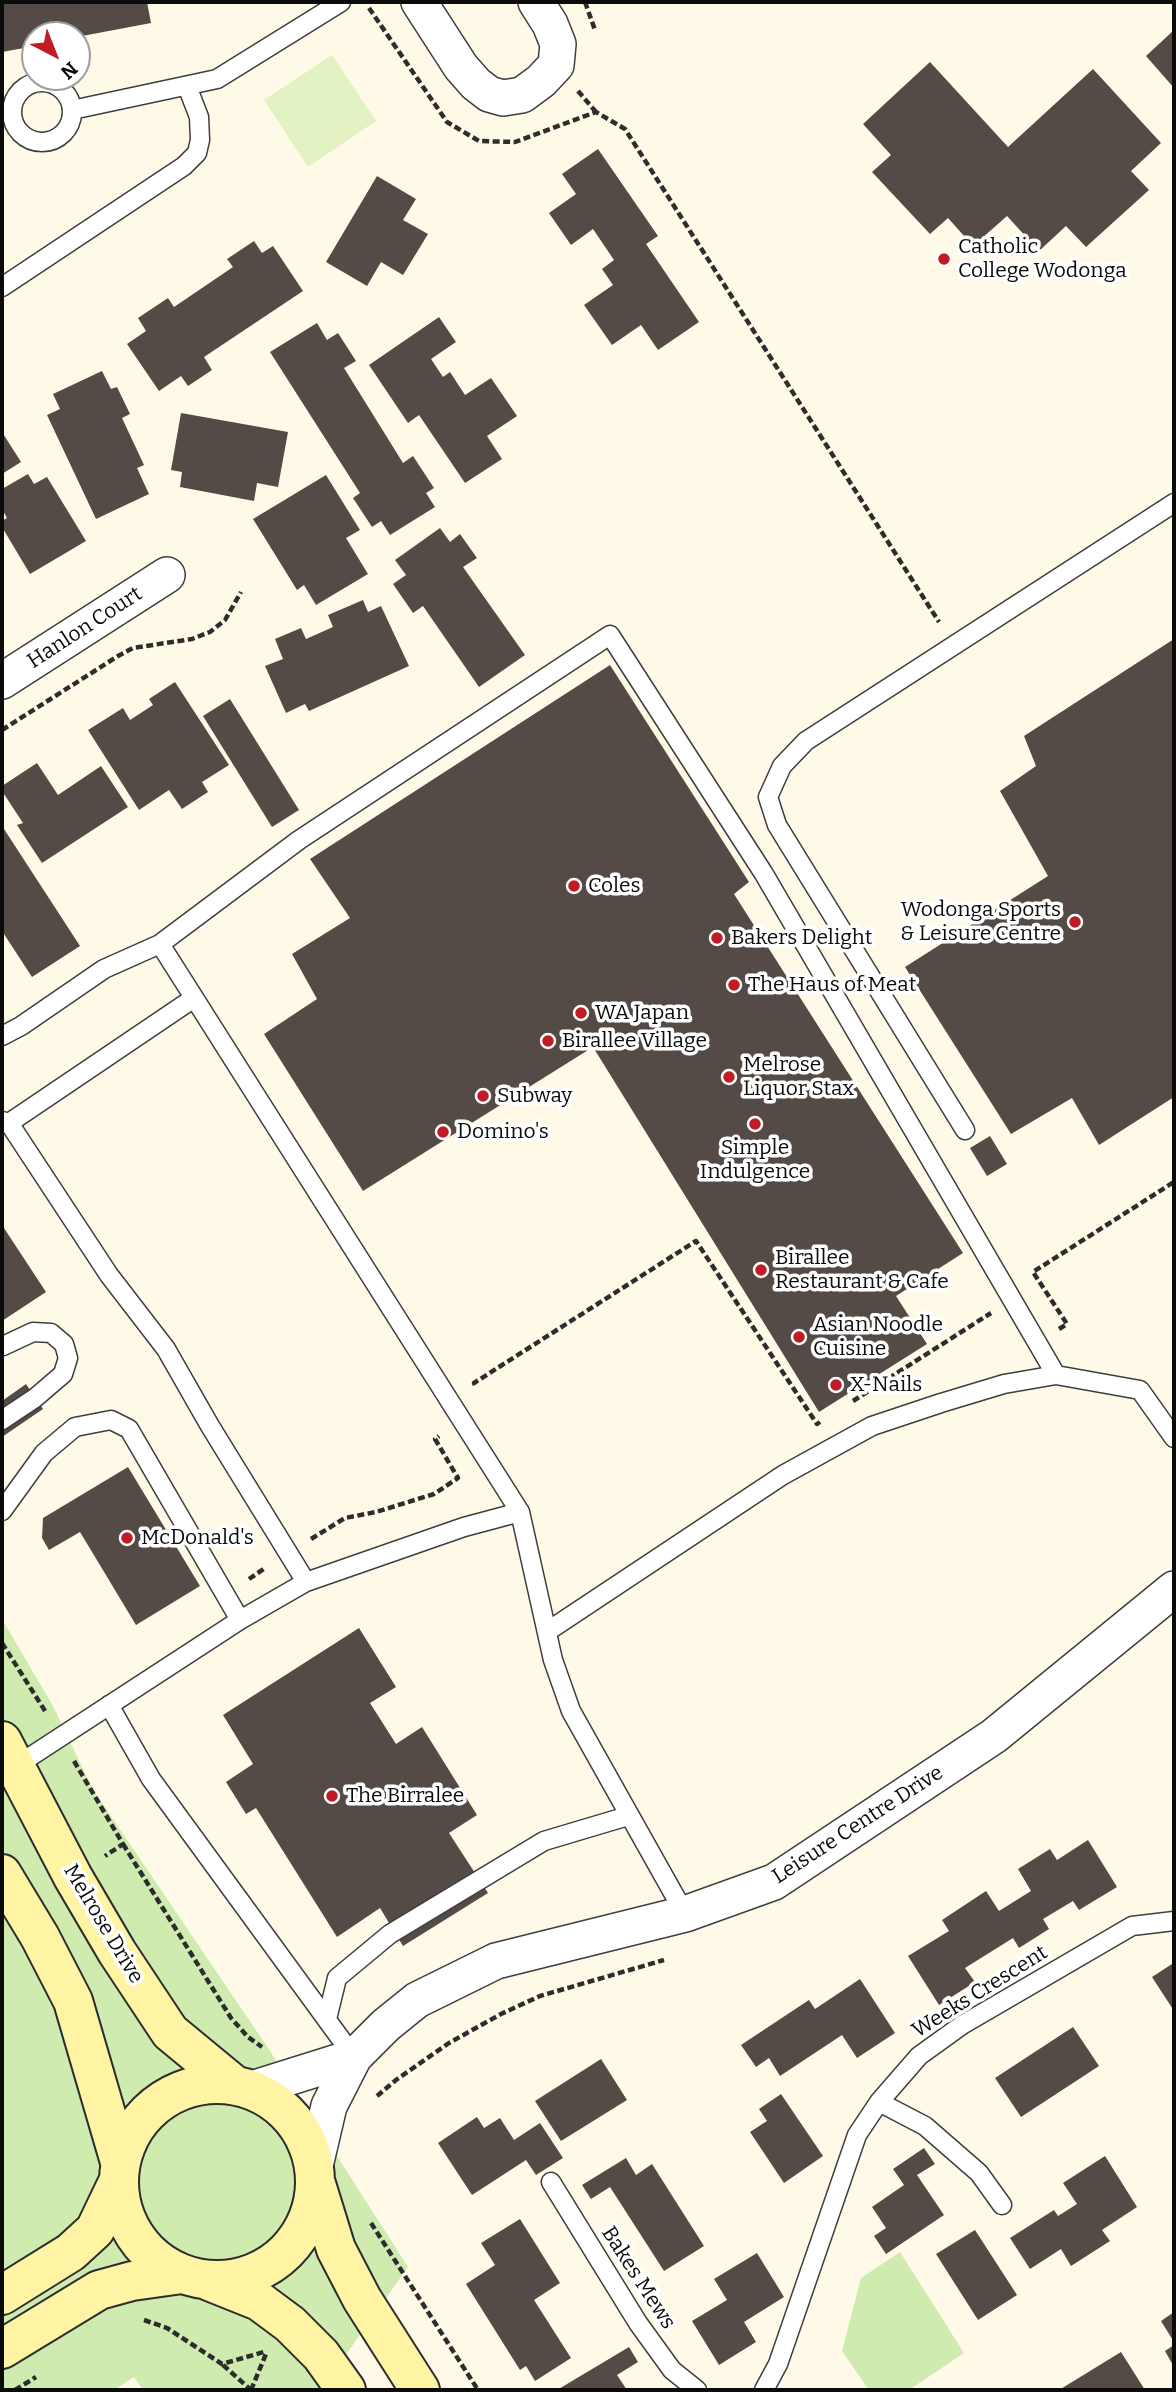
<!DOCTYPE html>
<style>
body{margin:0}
#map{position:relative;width:1176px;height:2392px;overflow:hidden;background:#fffae8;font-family:Bitter,serif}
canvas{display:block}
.frame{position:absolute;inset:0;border:4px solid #0b0b0b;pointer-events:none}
.north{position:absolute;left:21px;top:21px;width:70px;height:70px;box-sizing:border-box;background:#fff;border:2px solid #9d9d9d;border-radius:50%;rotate:138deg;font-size:19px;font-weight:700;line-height:28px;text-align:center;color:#0b0b0b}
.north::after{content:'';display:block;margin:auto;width:24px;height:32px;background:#c11c25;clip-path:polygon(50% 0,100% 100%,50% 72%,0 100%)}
</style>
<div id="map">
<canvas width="1176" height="2392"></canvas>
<div class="frame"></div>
<div class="north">N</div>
</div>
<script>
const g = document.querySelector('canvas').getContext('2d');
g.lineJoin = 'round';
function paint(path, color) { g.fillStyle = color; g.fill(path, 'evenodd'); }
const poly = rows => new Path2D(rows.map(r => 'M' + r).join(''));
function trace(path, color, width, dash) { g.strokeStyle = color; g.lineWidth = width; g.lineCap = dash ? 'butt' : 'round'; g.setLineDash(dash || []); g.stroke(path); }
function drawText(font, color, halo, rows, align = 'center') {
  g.font = font + ' Bitter,serif'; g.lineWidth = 7; g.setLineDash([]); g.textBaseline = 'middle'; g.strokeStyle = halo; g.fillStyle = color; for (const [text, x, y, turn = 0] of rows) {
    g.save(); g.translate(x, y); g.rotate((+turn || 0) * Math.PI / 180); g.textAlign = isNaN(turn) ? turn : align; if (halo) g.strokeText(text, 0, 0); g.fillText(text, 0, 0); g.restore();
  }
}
paint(poly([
 [2,1619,53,1706,92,1788,268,2048,408,2267,321,2390,143,2390,134,2377,114,2390,2,2390],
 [900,2252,964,2353,909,2390,869,2390,842,2351,861,2278]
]), '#cfebb0');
paint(poly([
 [332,55,376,121,308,167,264,100]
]), '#e2f2c3');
paint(poly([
 [2,2,147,2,151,23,77,37,77,35,35,35,35,46,2,52],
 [1174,30,1174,88,1146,56],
 [930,62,1008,147,1093,69,1161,143,1131,171,1149,190,1086,247,1066,226,1039,251,1007,216,973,246,948,218,930,234,872,172,891,155,863,124],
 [598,149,658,236,646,244,699,322,658,350,641,325,612,345,584,305,613,285,602,269,614,260,593,229,571,245,549,213,576,194,562,174],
 [377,176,416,199,403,220,428,234,403,275,381,262,367,286,326,262],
 [254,241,262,253,273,246,303,291,204,357,212,370,188,386,181,376,159,391,127,344,146,331,138,318,168,298,174,307,233,267,227,259],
 [439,317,456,342,431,359,443,377,450,372,465,395,491,378,517,416,487,436,502,459,465,483,419,415,408,423,369,365],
 [317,323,327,340,338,333,356,361,344,368,403,463,413,456,434,488,426,493,435,507,390,535,381,521,372,527,353,498,360,493,270,352],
 [102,371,111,389,117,387,130,414,122,418,144,465,137,468,149,494,96,519,47,415,60,409,53,394],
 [181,413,288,432,278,487,257,483,254,501,180,487,182,472,171,470],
 [2,432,21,462,2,474],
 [28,474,34,484,47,477,86,541,30,574,2,527,2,521,7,518,2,509,2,489],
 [326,475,360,530,346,538,368,574,316,605,304,585,297,590,253,519],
 [440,528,450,542,460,534,477,558,463,567,525,655,479,687,423,606,413,613,393,584,406,575,395,560],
 [363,600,368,612,381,606,409,666,309,711,305,704,286,713,265,666,283,659,275,639,301,628,306,639,333,627,328,615],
 [1174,639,1174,1097,1099,1145,1072,1098,1011,1134,905,967,1048,876,1000,791,1036,766,1024,736],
 [610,665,749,882,734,894,963,1253,896,1296,927,1344,819,1412,593,1047,363,1191,264,1034,317,999,292,954,350,918,310,859],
 [175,682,229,765,202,782,208,792,182,809,169,790,139,810,88,730,123,708,130,720,153,705,149,699],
 [230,699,299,810,272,827,203,716],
 [37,763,58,795,101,766,128,807,42,863,17,825,23,823,2,791,2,786],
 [4,829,80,946,32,977,2,931,2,830],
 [990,1136,1007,1164,987,1176,970,1148],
 [2,1225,46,1292,2,1321],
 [26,1384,43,1409,2,1437,2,1401],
 [128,1467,200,1586,136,1625,80,1532,49,1550,42,1538,43,1518],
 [359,1628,396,1687,370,1703,396,1744,422,1727,477,1815,449,1833,488,1893,403,1946,380,1908,337,1937,256,1808,246,1814,226,1782,253,1764,223,1715],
 [1088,1840,1117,1887,1079,1910,1073,1901,1043,1919,1049,1929,1019,1948,1013,1938,965,1968,975,1982,939,2005,908,1956,949,1931,942,1920,986,1891,999,1911,1031,1891,1018,1869,1050,1849,1057,1860],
 [1172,1964,1174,1967,1174,2011,1152,1977],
 [860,1979,895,2033,857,2058,842,2035,780,2076,769,2058,756,2067,741,2045,809,2000,815,2009],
 [1073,2027,1099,2066,1021,2117,995,2078],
 [601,2059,627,2100,561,2141,535,2101],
 [781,2094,823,2156,784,2183,750,2132,767,2121,759,2109],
 [477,2117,484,2128,500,2118,514,2140,540,2123,563,2158,536,2175,526,2160,472,2195,438,2143],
 [924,2148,935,2164,917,2175,944,2215,886,2254,874,2236,886,2228,872,2207,904,2185,893,2169],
 [1105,2156,1137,2207,1102,2230,1110,2241,1071,2266,1061,2249,1030,2269,1010,2238,1054,2210,1058,2216,1077,2204,1063,2183],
 [626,2158,636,2175,652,2164,704,2246,664,2271,610,2187,591,2199,582,2185],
 [520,2219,560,2283,534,2300,571,2358,535,2381,526,2366,520,2370,466,2284,495,2265,481,2243],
 [975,2230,1017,2295,978,2320,936,2254],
 [757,2253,784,2297,744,2322,756,2342,719,2365,692,2321,727,2300,714,2279],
 [1174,2312,1174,2342,1161,2321],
 [1174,2345,1174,2367,1165,2351],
 [629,2347,638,2362,617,2375,627,2390,557,2390],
 [1121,2352,1145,2390,1059,2390]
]), '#544b46');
const service = poly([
 '12 112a30 30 0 1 1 60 0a30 30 0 1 1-60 0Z',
 [72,110,217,79,341,2],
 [2,287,184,166,197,153,200,140,199,117,187,86],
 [160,944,520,1512,553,1660,571,1711,685,1914],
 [2,1036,21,1026,104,969,160,944,299,840,610,635,764,874,1056,1375],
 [2,1121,9,1123,109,1275,166,1349,210,1426,306,1582],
 [9,1123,194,998],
 [965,1130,777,825,768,797,782,766,806,741,1174,503],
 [2,1420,35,1398,63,1374,68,1358,64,1344,51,1333,33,1332,3,1346],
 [2,1511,44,1453,75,1427,111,1420,129,1429,240,1620],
 [548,1631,783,1475,872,1426,941,1403,1004,1384,1056,1375,1140,1390,1174,1438],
 [109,1705,151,1779,354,2057],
 [16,1766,240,1620,306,1582,464,1527,520,1512],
 [327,2019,337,1978,390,1934,544,1841,628,1816],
 [879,2102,925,2126,979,2173,1002,2205],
 [551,2182,638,2323,672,2370,697,2390],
 [764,2390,778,2364,857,2135,879,2102,919,2056,962,2025,1132,1926,1174,1921]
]);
const minor = poly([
 [419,2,461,67,476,84,489,94,503,98,522,95,541,81,556,65,558,44,550,24,536,2],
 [2,681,167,575],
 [252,2089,354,2057],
 [315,2166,329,2106,354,2057,386,2025,417,2000,496,1961,685,1914,774,1882,994,1736,1174,1589]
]);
const secondary = poly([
 [2,1741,73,1877,117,1952,170,2032,233,2084],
 [2,1874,40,1937,73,2001,120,2162],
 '119 2182a98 98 0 1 1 196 0a98 98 0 1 1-196 0Z',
 [316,2184,336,2249,362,2299,420,2390],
 [209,2281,259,2301,290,2324,321,2355,346,2390],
 [2,2295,71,2252,95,2230,119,2180],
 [2,2349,99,2290,132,2281,182,2274]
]);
trace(service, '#3e3e3e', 21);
trace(minor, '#3e3e3e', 38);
trace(secondary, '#2d2d2d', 42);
trace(poly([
 [585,2,595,30],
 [369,8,447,122,479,141,515,142,596,112,625,129,939,622],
 [578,91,596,112],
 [2,730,118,656,133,648,192,639,210,632,225,620,241,592],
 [1059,1329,1067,1324,1033,1272,1174,1182],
 [475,1385,474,1383,696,1241,817,1424,820,1422],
 [853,1401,991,1313],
 [311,1539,345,1518,376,1512,434,1494,458,1478,435,1439,439,1436],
 [249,1579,265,1568],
 [2,1643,47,1714],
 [74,1761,123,1844,105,1856],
 [123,1844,231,2018,248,2037,262,2047],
 [377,2096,396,2080,449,2043,501,2014,540,1996,664,1960],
 [371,2223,478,2390],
 [144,2320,167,2328,222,2364,264,2352],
 [223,2365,251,2390],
 [15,2390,36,2377],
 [251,2390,266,2354]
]), '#2d2d2d', 4.5, [7, 3.5]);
trace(service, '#fff', 18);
trace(minor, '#fff', 35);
trace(secondary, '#fff4a3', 38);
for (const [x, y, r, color] of [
 [944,259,7,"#c11c25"],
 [574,886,7,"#c11c25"],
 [1075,922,7,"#c11c25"],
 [717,938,7,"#c11c25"],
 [734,985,7,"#c11c25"],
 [581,1013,7,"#c11c25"],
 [548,1041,7,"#c11c25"],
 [729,1077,7,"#c11c25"],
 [483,1096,7,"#c11c25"],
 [755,1124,7,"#c11c25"],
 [443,1132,7,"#c11c25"],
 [761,1270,7,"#c11c25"],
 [799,1337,7,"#c11c25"],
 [836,1385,7,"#c11c25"],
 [127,1538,7,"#c11c25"],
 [332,1796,7,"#c11c25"]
]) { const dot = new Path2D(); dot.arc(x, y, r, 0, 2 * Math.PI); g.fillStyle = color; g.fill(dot); trace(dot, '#fff', 2.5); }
drawText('21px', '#0b0b0b', '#fff', [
 ["Catholic",958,247],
 ["College Wodonga",958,271],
 ["Coles",588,886],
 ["Wodonga Sports",1061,910,"right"],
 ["& Leisure Centre",1061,934,"right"],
 ["Bakers Delight",731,938],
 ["The Haus of Meat",748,985],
 ["WA Japan",595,1013],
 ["Birallee Village",562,1041],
 ["Melrose",743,1065],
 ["Liquor Stax",743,1089],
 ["Subway",497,1096],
 ["Domino's",457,1132],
 ["Simple",755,1148,"center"],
 ["Indulgence",755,1172,"center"],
 ["Birallee",775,1258],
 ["Restaurant & Cafe",775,1282],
 ["Asian Noodle",813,1325],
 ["Cuisine",813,1349],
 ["X-Nails",850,1385],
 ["McDonald's",141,1538],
 ["The Birralee",346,1796]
], 'left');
drawText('21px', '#0b0b0b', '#fff', [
 ["Hanlon Court",85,628,-33],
 ["Leisure Centre Drive",858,1825,-33],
 ["Melrose Drive",103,1924,59],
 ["Weeks Crescent",980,1992,-32],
 ["Bakes Mews",638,2278,57]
]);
</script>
